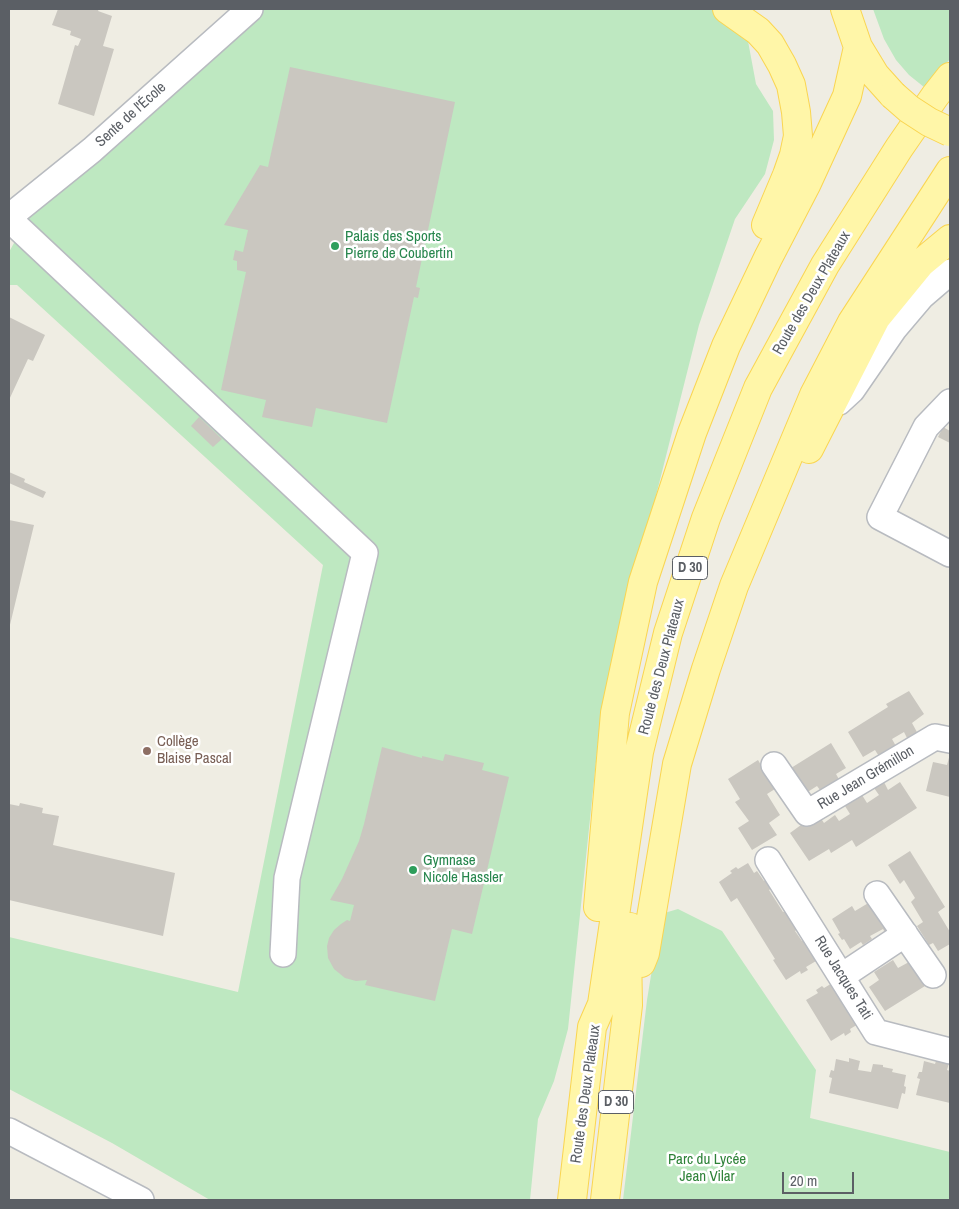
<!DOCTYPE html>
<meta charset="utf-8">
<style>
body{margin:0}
#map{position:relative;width:959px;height:1209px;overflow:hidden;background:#efede3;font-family:"Archivo Narrow",sans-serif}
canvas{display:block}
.frame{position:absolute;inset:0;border:10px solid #5b5f65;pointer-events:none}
.scale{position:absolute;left:782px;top:1172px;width:72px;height:22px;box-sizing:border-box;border:2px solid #5b5f65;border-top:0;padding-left:6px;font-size:15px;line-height:18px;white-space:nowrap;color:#5b5f65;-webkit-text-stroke:4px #fff;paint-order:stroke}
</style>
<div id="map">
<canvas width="959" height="1209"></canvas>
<div class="frame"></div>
<div class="scale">20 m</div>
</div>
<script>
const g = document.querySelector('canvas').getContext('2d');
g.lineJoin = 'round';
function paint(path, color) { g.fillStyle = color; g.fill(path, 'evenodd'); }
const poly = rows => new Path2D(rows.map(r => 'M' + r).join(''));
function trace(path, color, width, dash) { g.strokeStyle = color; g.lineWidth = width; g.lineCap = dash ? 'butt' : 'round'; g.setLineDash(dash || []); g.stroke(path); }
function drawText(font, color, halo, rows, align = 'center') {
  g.font = font + ' "Archivo Narrow",sans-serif'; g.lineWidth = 5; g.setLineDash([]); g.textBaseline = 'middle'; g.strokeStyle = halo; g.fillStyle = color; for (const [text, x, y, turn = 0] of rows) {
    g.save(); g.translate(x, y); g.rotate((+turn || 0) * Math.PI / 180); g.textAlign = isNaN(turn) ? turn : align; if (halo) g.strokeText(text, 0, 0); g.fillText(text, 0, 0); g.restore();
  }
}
paint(poly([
 [262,9,742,9,756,84,773,111,774,140,765,174,735,219,699,325,601,714,568,1029,554,1081,538,1119,530,1200,210,1200,112,1143,9,1089,9,937,238,992,323,565,17,285,9,285,9,252,28,218],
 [873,9,950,9,950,59,924,87,909,75,896,60,884,39],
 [678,909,722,931,816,1070,810,1118,950,1152,950,1200,623,1200,647,1000,661,914]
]), '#bee8c1');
paint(poly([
 [58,9,99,9,98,11,112,16,103,46,114,49,94,116,58,104,75,45,78,46,81,39,70,35,71,31,52,25],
 [290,67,455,102,416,287,420,288,418,298,414,297,387,423,316,408,312,427,262,417,266,400,221,390,246,272,237,270,237,261,233,260,235,250,243,252,248,230,224,225,260,165,268,167],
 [9,317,45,335,33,361,28,359,9,400],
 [199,417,222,439,213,447,191,426],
 [943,427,950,431,950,443,938,437],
 [9,472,25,479,24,482,46,492,43,498,9,483],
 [9,520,34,525,9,629],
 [909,691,924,714,912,723,918,734,908,740,904,732,892,739,897,748,880,758,875,750,863,757,848,732,888,707,886,704],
 [831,743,846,768,836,774,841,783,823,794,817,786,806,793,791,768],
 [382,747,422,758,422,756,443,761,445,754,484,763,482,770,509,777,472,934,452,929,435,1001,365,985,367,980,356,981,345,978,334,969,328,958,327,946,329,938,334,930,341,924,347,920,350,921,354,905,330,900,342,879,359,841,364,824],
 [950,754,950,797,926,791,933,762,947,765],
 [758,760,775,789,767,794,780,815,769,823,777,835,752,850,738,828,749,821,735,802,740,799,728,779],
 [884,782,888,790,900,782,917,808,856,847,852,840,831,853,829,849,809,861,790,833,801,825,799,823,808,817,818,814,824,823,835,815,839,821,850,814,845,806,854,800,862,795,867,803,879,795,874,788],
 [20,803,43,808,42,813,59,816,53,845,175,873,163,936,9,900,9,804,19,806],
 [910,851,945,907,938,912,950,932,950,944,938,951,933,943,929,945,917,926,923,922,911,902,915,898,904,880,900,884,888,865],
 [748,863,754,873,757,871,764,881,771,877,776,886,769,890,783,912,791,909,802,925,795,931,802,941,806,939,811,947,809,950,816,961,806,967,808,970,801,974,800,971,786,980,773,960,775,959,737,898,731,902,719,882,732,873,730,871,736,867,738,869],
 [875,899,896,930,887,936,883,929,870,936,872,939,863,945,861,942,850,949,844,939,842,940,838,934,840,933,832,919,852,906,855,911],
 [893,960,898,968,909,962,925,986,885,1011,869,987,879,980,874,972],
 [834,982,860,1023,850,1029,851,1032,845,1036,844,1033,831,1041,806,1000,818,993,816,990,822,986,824,988],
 [849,1058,860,1061,858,1070,871,1072,873,1064,883,1065,883,1067,893,1069,892,1072,906,1075,904,1086,906,1087,905,1094,902,1093,898,1109,829,1093,832,1078,829,1077,831,1070,834,1071,836,1059,849,1062],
 [924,1061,935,1064,936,1061,949,1063,947,1070,950,1071,950,1103,916,1095,920,1079,917,1078,919,1072,922,1072]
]), '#cac7c0');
const minor = poly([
 [9,217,92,150,250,9],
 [9,219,365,553,287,878,283,954],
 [839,402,852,390,894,329,922,296,950,272],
 [950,402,926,427,880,517,950,554],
 [774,765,807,813,935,737,950,740],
 [768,860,876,1032,950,1051],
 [877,894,933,975],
 [842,976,905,934],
 [9,1131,141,1200]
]);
const major = poly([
 [727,9,758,31,770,44,782,65,791,85,796,112,798,136,794,155,787,175,766,225],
 [845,9,858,47,875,75,893,95],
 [809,449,876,318,921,263,950,239],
 [598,907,615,713,643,582,692,433,726,346,768,258,807,183,847,96,858,47],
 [641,963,645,953,677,764,706,669,734,586,814,395,852,322,950,171],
 [572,1200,592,1027,602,1004,639,752,668,633,706,518,758,388,825,265,899,148,935,96,950,77],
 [605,1200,628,1005,627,950,630,927]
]);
trace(minor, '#b8bbc0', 28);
trace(major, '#fad551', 30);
trace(minor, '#fff', 25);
trace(major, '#fff6a8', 28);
const majorBridge = poly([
 [893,95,909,109,929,122,950,132]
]);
trace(majorBridge, '#fad551', 30, []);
trace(majorBridge, '#fff6a8', 28);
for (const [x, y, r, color] of [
 [335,246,5,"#2e9e5b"],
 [147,751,5,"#8d6e63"],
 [413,870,5,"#2e9e5b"]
]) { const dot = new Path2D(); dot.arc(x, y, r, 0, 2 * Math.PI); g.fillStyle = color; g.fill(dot); trace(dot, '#fff', 2); }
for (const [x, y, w] of [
 [690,568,35],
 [616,1102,35]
]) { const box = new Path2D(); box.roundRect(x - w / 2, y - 11.5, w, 23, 4); g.fillStyle = '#fff'; g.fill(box); trace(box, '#5b5f65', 1); }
drawText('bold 14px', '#5b5f65', null, [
 ["D 30",690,568],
 ["D 30",616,1102]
]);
drawText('15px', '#5b5f65', '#fff', [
 ["Sente de l'École",131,115,-42],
 ["Route des Deux Plateaux",812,293,-60],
 ["Route des Deux Plateaux",662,667,-75],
 ["Rue Jean Grémillon",866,778,-31],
 ["Rue Jacques Tati",843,978,58],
 ["Route des Deux Plateaux",586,1094,-82]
]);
drawText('15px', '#27864d', '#fff', [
 ["Palais des Sports",345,237],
 ["Pierre de Coubertin",345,254],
 ["Gymnase",423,861],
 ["Nicole Hassler",423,878]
], 'left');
drawText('15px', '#785e54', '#fff', [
 ["Collège",157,742],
 ["Blaise Pascal",157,759]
], 'left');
drawText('15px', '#2e8238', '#fff', [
 ["Parc du Lycée",707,1160],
 ["Jean Vilar",707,1177]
]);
</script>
